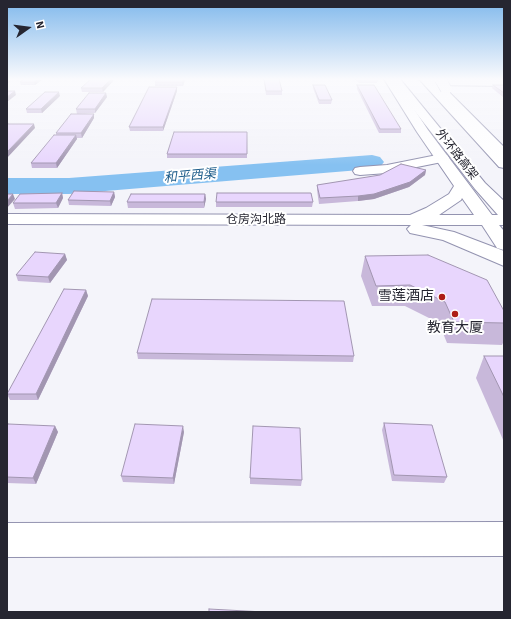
<!DOCTYPE html>
<meta charset="utf-8">
<style>
body{margin:0}
#map{position:relative;width:511px;height:619px;overflow:hidden;background:#f4f4fa;font-family:"Source Sans 3",sans-serif}
canvas{display:block}
.frame{position:absolute;inset:0;border:8px solid #262631;pointer-events:none}
.north{position:absolute;left:8px;top:8px;width:40px;height:40px;-webkit-text-stroke:3px #fff;paint-order:stroke;rotate:76deg;font-size:11px;font-weight:700;line-height:16px;text-align:center;color:#262631}
.north::after{content:'';display:block;margin:auto;width:14px;height:18px;background:#262631;clip-path:polygon(50% 0,100% 100%,50% 72%,0 100%)}
</style>
<div id="map">
<canvas width="511" height="619"></canvas>
<div class="frame"></div>
<div class="north">N</div>
</div>
<script>
const g = document.querySelector('canvas').getContext('2d');
g.lineJoin = 'round';
const poly = rows => new Path2D(rows.map(r => 'M' + r).join(''));
function paint(path, color) { g.fillStyle = color; g.fill(path, 'evenodd'); }
function trace(path, color, width, dash) { g.strokeStyle = color; g.lineWidth = width; g.lineCap = dash ? 'butt' : 'round'; g.setLineDash(dash || []); g.stroke(path); }
function drawText(font, color, halo, rows, align = 'center') {
  g.font = font + ' "Source Sans 3","Noto Sans SC",sans-serif'; g.lineWidth = 4; g.setLineDash([]); g.textBaseline = 'middle'; g.strokeStyle = halo; g.fillStyle = color; for (const [text, x, y, turn = 0] of rows) {
    g.save(); g.translate(x, y); g.rotate((+turn || 0) * Math.PI / 180); g.textAlign = isNaN(turn) ? turn : align; if (halo) g.strokeText(text, 0, 0); g.fillText(text, 0, 0); g.restore();
  }
}
paint(poly([
 [372,155,380,157,384,162,380,167,372,169,69,194,7,194,7,178,69,178,372,155]
]), '#86c1f1');
const minor = poly([
 [435,80,504,80,504,86,431,85,430,83,435,80],
 [442,154,447,155,449,158,447,161,387,173,360,175,355,174,353,171,355,168,360,167,387,165,442,154],
 [504,522,504,556,7,557,7,523,504,522]
]);
const major = poly([
 [384,79,394,79,428,130,492,215,504,215,504,225,499,225,504,231,504,250,497,248,482,225,422,225,454,232,504,251,504,266,443,240,410,233,407,229,411,225,7,224,7,214,410,215,426,208,449,194,454,186,417,132,384,79],
 [462,198,474,215,439,215,461,200,462,198],
 [426,79,436,79,504,147,504,159,499,158,426,79]
]);
const highway = poly([
 [390,79,400,79,485,183,504,201,504,216,498,215,475,189,390,79],
 [419,79,429,79,504,156,504,168,499,167,419,79]
]);
trace(minor, '#9393b0', 2);
trace(major, '#9393b0', 2);
trace(highway, '#9393b0', 2);
paint(minor, '#fff');
paint(major, '#fff');
paint(highway, '#fff');
const highwayBridge = poly([
 [440,79,446,89]
]);
trace(highwayBridge, '#9393b0', 12, []);
trace(highwayBridge, '#fff', 11);
paint(poly([
 [43,79,35,85,21,85,20,82],
 [115,79,103,92,82,92,81,88],
 [185,79,183,86,155,86,155,82],
 [264,79,282,91,282,95,266,95],
 [355,79,378,79,377,83,359,83],
 [458,79,474,79,474,80,459,80],
 [313,85,332,100,331,104,319,104,313,88],
 [357,85,401,129,401,133,379,133,357,89],
 [493,85,504,85,504,98,492,88],
 [177,87,177,91,163,131,130,131,129,127],
 [106,93,107,97,95,113,77,114,76,109],
 [60,96,42,113,27,113,26,109],
 [94,118,82,138,77,138,77,139,57,168,32,168,31,163,56,135,56,133],
 [247,132,247,158,167,158,167,154],
 [426,170,425,175,409,187,374,199,358,201,319,204,317,190,317,185],
 [114,192,115,197,111,206,69,205,68,200],
 [62,193,63,198,58,208,15,209,13,203],
 [205,194,206,199,204,208,128,208,127,202],
 [216,202,313,202,312,207,216,207],
 [65,254,67,260,50,283,18,281,16,275],
 [365,256,504,311,504,341,502,345,447,343,439,323,405,306,372,306,361,276],
 [86,290,88,296,38,400,10,400,7,394],
 [137,353,354,356,353,362,138,359],
 [484,356,504,356,504,442,476,378],
 [384,423,447,477,444,483,392,481,382,430],
 [7,426,55,426,58,432,36,484,7,483],
 [184,432,174,484,123,482,121,476],
 [250,478,302,480,301,486,250,484]
]), '#c8b8da');
paint(poly([
 [9,79,10,82,7,84,7,80],
 [38,79,43,79,35,85,34,82],
 [111,79,115,79,103,92,102,88],
 [184,79,185,79,183,86,182,82],
 [177,87,177,91,163,131,163,127],
 [15,91,16,95,7,102,7,97],
 [59,92,60,96,42,113,41,109],
 [106,93,107,97,95,113,95,109],
 [94,114,94,118,82,138,81,133],
 [34,124,35,128,7,158,7,152],
 [76,135,77,139,57,168,56,163],
 [426,170,425,175,409,187,374,199,358,201,358,196],
 [114,192,115,197,111,206,110,201],
 [62,193,63,198,58,208,56,203],
 [13,194,15,199,7,208,7,201],
 [205,194,206,199,204,208,204,202],
 [65,254,67,260,50,283,48,277],
 [86,290,88,296,38,400,36,394],
 [55,426,58,432,36,484,33,478],
 [183,426,184,432,174,484,173,478]
]), '#a296b1');
const building = poly([
 [24,79,38,79,34,82,20,82,24,79],
 [91,79,111,79,102,88,81,88,91,79],
 [157,79,184,79,182,82,155,82,157,79],
 [264,79,279,79,282,91,266,91,264,79],
 [359,80,359,79,378,79,359,80],
 [313,85,325,85,332,100,319,100,313,85],
 [357,85,374,85,401,129,380,129,357,85],
 [493,85,504,85,504,93,493,85],
 [149,87,177,87,163,127,129,127,149,87],
 [7,91,15,91,7,97,7,91],
 [45,92,59,92,41,109,26,109,45,92],
 [89,93,106,93,95,109,76,109,89,93],
 [71,114,94,114,81,133,56,133,71,114],
 [8,124,34,124,7,152,7,125,8,124],
 [174,132,247,132,247,154,167,154,174,132],
 [54,135,76,135,56,163,31,163,54,135],
 [401,164,426,170,410,182,374,194,358,196,320,198,317,185,380,175,401,164],
 [74,191,114,192,110,201,68,200,74,191],
 [62,193,56,203,13,203,20,194,62,193],
 [217,193,311,193,313,202,216,202,217,193],
 [7,194,13,194,7,201,7,194],
 [131,194,205,194,204,202,127,202,131,194],
 [35,252,65,254,48,277,16,275,35,252],
 [428,255,487,280,504,311,504,323,454,322,445,302,410,285,376,286,365,256,428,255],
 [64,289,86,290,36,394,7,394,64,289],
 [152,299,344,301,354,356,137,353,152,299],
 [484,356,504,356,504,397,484,356],
 [384,423,432,425,447,477,394,475,384,423],
 [8,424,55,426,33,478,7,477,7,426,8,424],
 [135,424,183,426,173,478,121,476,135,424],
 [253,426,300,428,302,480,250,478,253,426],
 [209,609,264,612,209,612,209,609]
]);
paint(building, '#e8d6fd');
trace(building, '#a296b1', 1);
const sky = g.createLinearGradient(0, 0, 0, 165);
sky.addColorStop(0, '#81b9ec');
sky.addColorStop(0.48, '#fafafd');
sky.addColorStop(1, '#fafafd00');
g.fillStyle = sky;
g.fillRect(0, 0, 511, 165);
for (const [x, y, r, color] of [
 [442,297,4,"#ae1e16"],
 [455,314,4,"#ae1e16"]
]) { const dot = new Path2D(); dot.arc(x, y, r, 0, 2 * Math.PI); g.fillStyle = color; g.fill(dot); trace(dot, '#fff', 1.5); }
drawText('12px', '#262631', '#fff', [
 ["外环路高架",456,155,52],
 ["仓房沟北路",256,220]
]);
drawText('italic 13px', '#1b5b89', '#fff', [
 ["和平西渠",190,177,-5]
]);
drawText('14px', '#262631', '#fff', [
 ["雪莲酒店",434,297],
 ["教育大厦",455,329,"center"]
], 'right');
</script>
